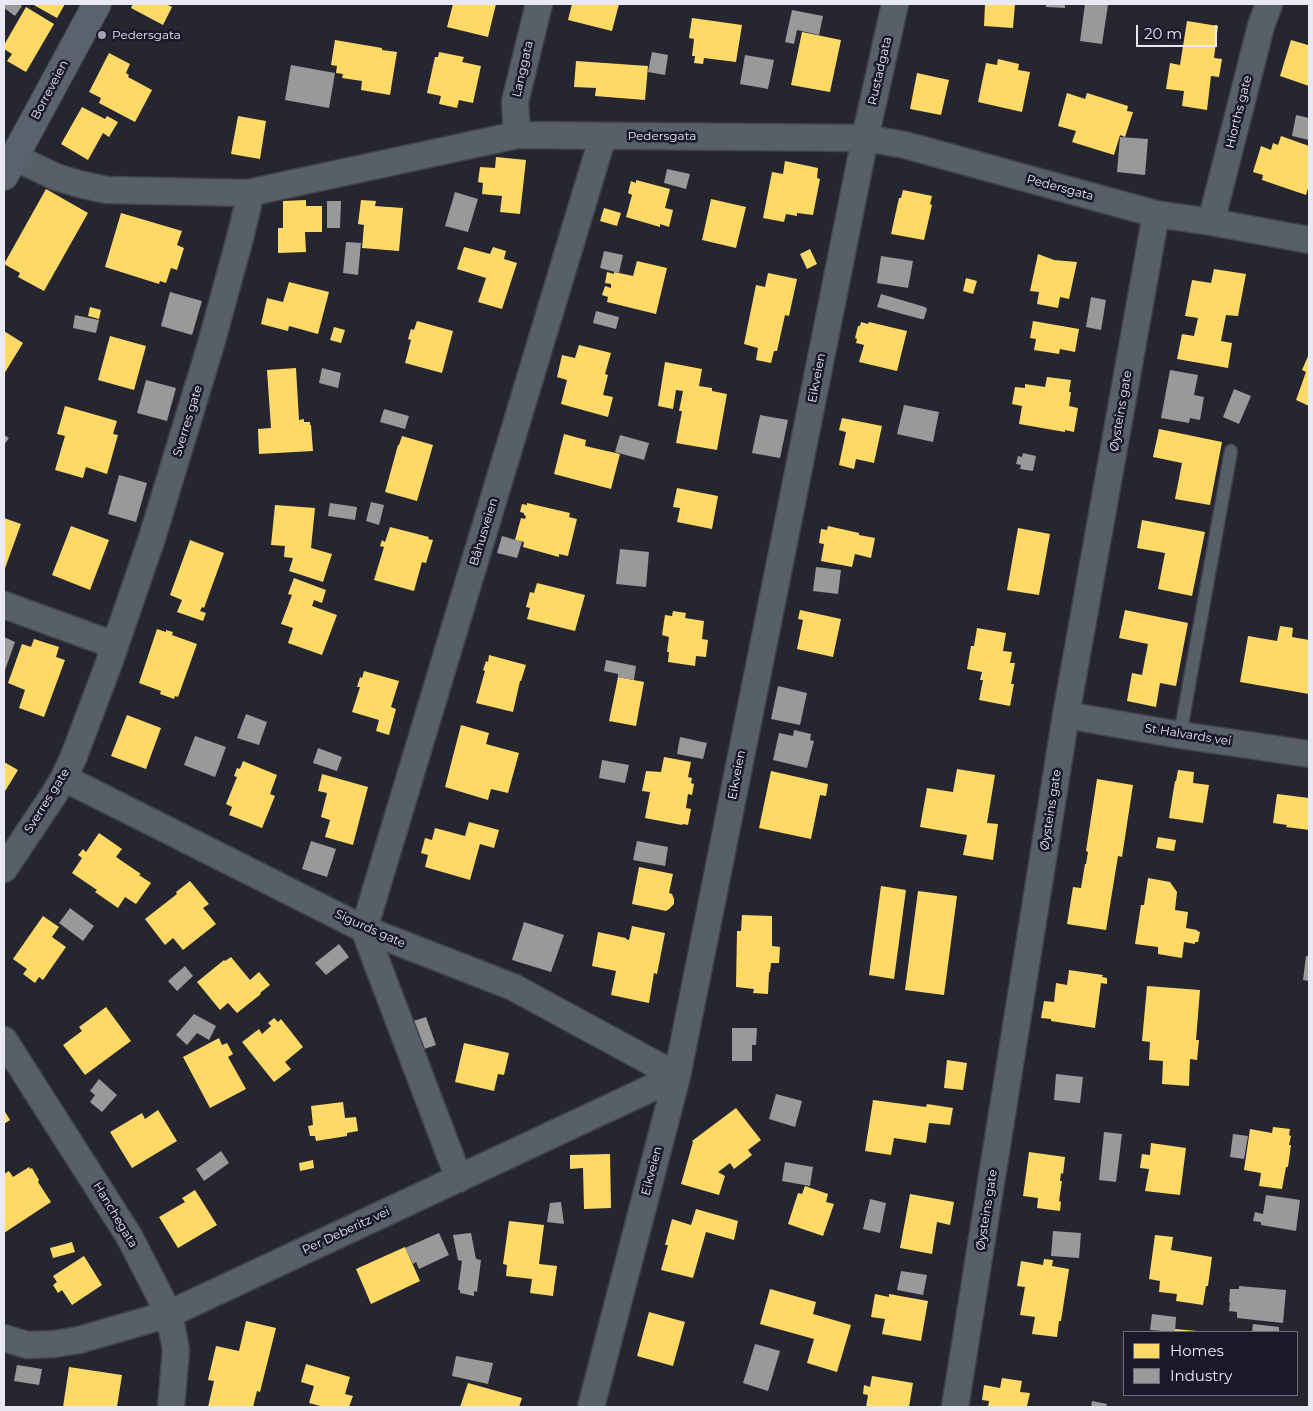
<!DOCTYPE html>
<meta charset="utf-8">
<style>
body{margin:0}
#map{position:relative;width:1313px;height:1411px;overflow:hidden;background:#262630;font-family:Montserrat,sans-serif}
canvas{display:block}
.frame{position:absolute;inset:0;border:5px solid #e9e9f6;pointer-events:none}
.legend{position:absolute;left:1123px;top:1331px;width:175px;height:65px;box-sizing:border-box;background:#1a182b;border:1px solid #6d6c7c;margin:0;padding:6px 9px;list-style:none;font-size:15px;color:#e9e9f6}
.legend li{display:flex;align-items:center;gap:10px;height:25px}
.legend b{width:25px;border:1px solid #6d6c7c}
.scale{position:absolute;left:1136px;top:25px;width:81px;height:22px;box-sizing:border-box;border:2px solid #e9e9f6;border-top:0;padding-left:6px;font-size:15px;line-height:18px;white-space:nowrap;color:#e9e9f6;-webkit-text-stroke:4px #1a182b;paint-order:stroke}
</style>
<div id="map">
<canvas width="1313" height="1411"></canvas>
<div class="frame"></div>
<ul class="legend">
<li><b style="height:14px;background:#ffd966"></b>Homes</li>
<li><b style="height:14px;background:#999"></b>Industry</li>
</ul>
<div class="scale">20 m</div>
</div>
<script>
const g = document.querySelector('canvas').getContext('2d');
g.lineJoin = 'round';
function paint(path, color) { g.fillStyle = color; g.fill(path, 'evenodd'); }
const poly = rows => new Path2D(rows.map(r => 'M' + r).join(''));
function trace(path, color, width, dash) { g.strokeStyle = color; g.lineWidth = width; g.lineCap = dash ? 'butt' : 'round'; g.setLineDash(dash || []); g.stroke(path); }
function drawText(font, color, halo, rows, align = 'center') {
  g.font = font + ' Montserrat,sans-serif'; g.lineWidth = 5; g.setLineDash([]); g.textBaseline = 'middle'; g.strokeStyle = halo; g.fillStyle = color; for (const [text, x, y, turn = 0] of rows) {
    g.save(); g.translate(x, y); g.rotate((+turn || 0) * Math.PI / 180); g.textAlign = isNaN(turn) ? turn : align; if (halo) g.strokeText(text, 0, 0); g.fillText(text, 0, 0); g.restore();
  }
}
paint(poly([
 [32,4,65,4,57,18],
 [133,4,166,4,172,7,163,25,131,8],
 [453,4,496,4,488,37,447,27],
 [572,4,619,4,612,31,568,20],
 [985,4,1015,4,1013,28,984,26],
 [26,7,54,24,26,72,7,61,12,54,4,49,4,45],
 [692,18,742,25,736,62,704,58,703,64,694,63,695,56,692,56,694,39,689,38],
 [1187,21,1218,26,1214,58,1222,59,1219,77,1211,76,1207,110,1182,106,1184,91,1166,89,1170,63,1180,65],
 [802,32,841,40,830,92,791,85],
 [335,40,382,48,382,50,397,52,390,95,361,90,362,81,342,78,343,74,336,73,337,66,331,65],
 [1291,40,1308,45,1309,41,1309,86,1280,76],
 [439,52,464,57,462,62,481,66,473,103,459,100,457,108,439,104,441,96,427,93,435,57,438,57],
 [109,53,130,64,126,73,129,75,128,77,152,90,135,122,99,103,101,98,89,92],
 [998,59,1019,64,1018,70,1030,72,1022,112,978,102,986,63,997,65],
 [576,61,648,66,645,100,595,96,596,88,574,87],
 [917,73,949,80,941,115,910,109],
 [1067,93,1085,99,1087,93,1128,106,1127,111,1133,112,1125,137,1120,135,1114,155,1072,142,1076,131,1058,126],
 [82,107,105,119,107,116,118,122,109,137,103,133,88,160,61,144],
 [238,116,266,121,260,159,231,154],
 [1281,136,1309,146,1309,185,1306,195,1262,180,1263,175,1253,172,1261,146,1271,150,1273,143,1278,145],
 [496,157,526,160,520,214,500,212,502,196,482,194,483,183,478,182,480,167,495,168],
 [785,161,818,168,817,178,820,179,813,215,797,213,797,216,786,214,784,222,763,218,772,172,783,174],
 [636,180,670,189,665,208,673,210,669,227,660,224,660,227,626,217,632,195,628,193,631,181,636,183],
 [46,189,88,213,44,291,18,277,20,273,4,264],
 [903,190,932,196,930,204,932,205,924,240,891,234,899,198,901,198],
 [711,199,746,207,736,248,702,240],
 [306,200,306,206,322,206,322,232,305,232,306,252,278,253,278,228,283,228,283,201],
 [361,200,376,201,375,206,403,208,399,251,362,248,364,225,358,224],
 [604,208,621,213,617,226,600,221],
 [121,213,182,231,177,245,184,248,177,270,171,268,166,283,160,281,159,284,105,267],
 [464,247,490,254,493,247,506,251,504,259,517,263,502,309,478,302,486,278,457,269],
 [810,249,817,264,807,269,800,254],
 [1038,254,1054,260,1077,262,1069,299,1060,297,1058,308,1037,304,1039,292,1030,291],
 [637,261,667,268,656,314,607,302,608,297,602,295,605,286,611,288,611,284,605,283,607,272,614,274,614,272,633,276],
 [1214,269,1246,274,1238,316,1226,315,1221,341,1232,343,1228,368,1177,359,1182,334,1194,336,1198,318,1185,316,1192,280,1211,283],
 [768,273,797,279,789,316,785,315,777,351,774,351,771,363,756,360,758,348,744,344,756,285,765,287],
 [966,278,977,281,973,294,963,291],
 [289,282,329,292,318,334,289,326,288,331,261,324,267,298,283,302],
 [90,307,101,310,99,319,88,316],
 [417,321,453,331,442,373,405,363,411,340,408,339,411,329,414,330],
 [1033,321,1079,329,1075,352,1060,349,1059,354,1034,350,1036,339,1030,338],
 [861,322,868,324,869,322,907,331,897,371,859,362,864,345,856,343,857,339,855,338,858,326,860,326],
 [334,327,345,330,341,343,330,340],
 [4,331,23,343,4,374],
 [110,336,146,346,134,390,98,380],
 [579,345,611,353,605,374,608,375,603,395,613,397,608,417,561,404,567,380,557,377,562,355,575,358],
 [1309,354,1309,406,1296,400,1306,372,1302,370],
 [665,362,702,369,699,386,712,388,712,391,727,394,717,450,676,443,682,411,679,411,683,391,676,390,673,409,658,406],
 [296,368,299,420,304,419,304,422,310,422,310,425,311,425,313,451,259,454,258,429,271,428,267,370],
 [1047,377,1071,380,1069,392,1071,392,1069,406,1078,408,1074,432,1065,430,1065,432,1019,424,1022,406,1012,404,1015,387,1025,388,1025,384,1045,387],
 [65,406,117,421,113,434,118,435,107,474,86,467,83,478,55,470,65,436,57,434],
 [842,418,882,426,874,463,856,459,854,469,839,465,846,432,839,430],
 [1159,429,1222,442,1210,505,1175,499,1182,463,1153,457],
 [564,434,586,440,585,446,620,454,611,489,554,474],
 [402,436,433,445,417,501,385,492,398,445,399,445],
 [677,488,718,496,712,529,677,522,680,508,673,507],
 [527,503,570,513,569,517,577,519,568,556,559,554,559,557,523,547,524,542,515,540,521,518,525,519,526,516,524,515,524,513,520,512,522,504,527,505],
 [275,505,315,508,311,548,332,554,323,582,289,571,293,558,284,557,285,546,271,545],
 [4,518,21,524,4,571],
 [1142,520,1205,532,1192,596,1158,589,1165,553,1137,548],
 [71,526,109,540,90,590,52,575],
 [828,526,859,533,859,535,875,538,871,558,855,554,852,567,821,561,824,544,819,543,821,529,827,530],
 [390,527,429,537,428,539,433,540,426,563,422,562,414,591,374,580,384,547,380,546,382,540,385,542],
 [1018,528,1050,534,1039,595,1007,590],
 [190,540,224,553,204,608,202,607,200,611,206,613,203,621,177,612,182,600,170,595],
 [294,578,326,590,322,603,314,600,312,606,337,615,322,655,288,643,293,628,281,624,292,595,288,594],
 [537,583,585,595,575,631,527,619,530,608,526,607,530,592,534,593],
 [800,610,841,619,833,657,797,649,803,620,798,619],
 [1125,610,1188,623,1176,686,1160,683,1156,707,1127,701,1132,673,1142,675,1148,644,1119,638],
 [673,611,686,613,685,618,704,621,702,639,708,640,706,657,696,656,695,666,668,662,669,652,667,652,669,637,662,635,665,615,672,616],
 [1280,626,1293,628,1292,637,1309,640,1309,694,1240,682,1248,636,1277,641],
 [977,628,1006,633,1003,651,1012,652,1010,663,1015,663,1011,684,1014,684,1010,706,979,700,983,680,980,680,982,672,967,669,971,646,974,646],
 [157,629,166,632,166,630,173,632,172,635,197,644,178,697,175,696,174,699,160,694,161,691,139,683],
 [34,639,59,647,56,657,65,660,44,717,19,708,25,690,8,683,22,644,31,647],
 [489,655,526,665,521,681,520,681,513,712,476,703,485,671,483,670,486,661,488,662],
 [364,671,399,681,391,707,396,709,389,735,376,731,379,720,352,712,360,687,357,687,360,677,362,678],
 [618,677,644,682,636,726,609,721],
 [127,715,161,728,146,769,111,756],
 [461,725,489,733,486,744,519,753,508,793,491,789,488,800,445,787],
 [664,757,691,762,688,777,692,778,691,783,694,784,692,795,688,794,686,808,691,809,688,825,683,824,682,825,645,818,650,792,642,791,646,771,661,772],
 [243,761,277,775,270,794,275,796,262,828,229,815,232,807,226,804,237,777,234,776,237,768,240,769],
 [4,762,18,770,4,793],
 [957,769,995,775,987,823,998,824,993,860,963,855,967,835,920,827,927,788,953,792],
 [1178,770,1194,772,1193,783,1209,785,1203,823,1169,818,1175,781,1176,781],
 [771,771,828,784,826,796,820,795,811,839,759,828],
 [322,774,368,787,353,845,325,837,330,820,321,817,327,793,318,791],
 [1097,779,1133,785,1122,857,1118,856,1106,930,1067,924,1073,887,1081,888,1085,864,1086,864,1088,852,1086,851],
 [1277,794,1309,798,1309,830,1286,827,1287,825,1273,823],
 [469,822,499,830,494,848,480,844,470,880,425,867,428,855,421,853,425,838,432,840,435,828,465,836],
 [99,833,122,849,116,857,141,874,139,875,151,883,136,904,125,897,118,908,95,892,97,890,72,873,82,858,78,855,83,849,86,852],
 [1158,837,1176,840,1174,851,1156,848],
 [639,867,673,874,669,893,672,894,674,899,674,904,669,909,666,911,632,904],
 [1148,878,1170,882,1177,892,1175,910,1188,912,1186,928,1197,930,1197,931,1200,932,1198,942,1195,942,1195,944,1184,942,1182,958,1158,954,1158,947,1135,944,1141,905,1144,905],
 [190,881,209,904,203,908,216,924,183,950,173,938,165,945,145,919,177,894,176,892],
 [881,886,906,890,894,979,869,975],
 [918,891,957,896,944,995,905,990],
 [742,915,772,916,772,946,780,947,779,963,771,963,770,972,769,972,768,994,753,993,754,989,736,987,737,931,741,931],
 [43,916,59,927,52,937,66,947,43,980,39,977,35,983,23,974,27,969,13,959],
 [632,926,665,933,657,974,654,973,649,1003,611,995,616,971,592,966,598,932,626,938,626,939,629,940],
 [231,957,250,980,259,972,270,985,260,993,261,994,237,1013,228,1003,220,1010,197,982,224,960,225,961],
 [1069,970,1103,975,1102,977,1107,978,1107,984,1101,983,1095,1028,1051,1021,1051,1019,1041,1018,1044,1001,1054,1002,1056,983,1067,985],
 [1147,986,1200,990,1196,1040,1199,1040,1197,1060,1190,1059,1189,1086,1162,1084,1163,1061,1149,1060,1150,1042,1142,1041],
 [106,1007,131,1041,85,1075,63,1045,82,1031,79,1027],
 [274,1018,278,1022,281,1019,303,1047,285,1062,291,1069,274,1082,242,1042,259,1029,262,1034,271,1026,268,1023],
 [219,1038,222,1045,227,1043,233,1054,228,1057,246,1089,210,1108,183,1057],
 [464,1043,509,1053,504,1075,498,1074,494,1091,455,1082],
 [947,1060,967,1063,963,1090,944,1088],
 [873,1100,926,1107,927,1104,953,1108,950,1125,929,1123,926,1143,894,1138,891,1155,865,1151],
 [343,1102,345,1118,356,1117,358,1131,347,1133,347,1136,316,1141,315,1136,310,1136,308,1126,313,1125,311,1106],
 [736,1108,761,1140,748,1150,752,1155,734,1169,730,1163,718,1172,725,1176,719,1195,681,1184,693,1142,692,1141],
 [4,1110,10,1120,4,1124],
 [158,1110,177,1141,132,1168,110,1132,142,1113,145,1119],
 [1273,1127,1290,1129,1289,1135,1291,1136,1289,1145,1291,1145,1288,1167,1286,1167,1282,1189,1259,1186,1261,1173,1244,1170,1250,1129,1272,1133],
 [1151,1143,1186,1148,1180,1195,1145,1191,1149,1169,1140,1168,1142,1154,1150,1155],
 [1029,1152,1065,1157,1063,1174,1061,1173,1060,1181,1062,1181,1059,1201,1061,1202,1060,1211,1037,1208,1038,1198,1023,1196],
 [610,1154,611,1208,584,1209,583,1168,570,1169,570,1155],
 [313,1160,314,1168,300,1171,299,1163],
 [29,1167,30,1169,32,1168,39,1180,38,1182,51,1202,4,1233,4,1174,9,1171,13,1177],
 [805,1186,828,1194,826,1202,834,1204,823,1236,788,1224,798,1193,802,1194],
 [195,1190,217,1225,178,1248,159,1217,185,1202,182,1198],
 [910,1194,954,1202,950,1225,937,1222,932,1254,900,1248],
 [696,1209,738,1221,734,1240,706,1232,693,1278,661,1270,668,1245,665,1245,672,1219,691,1225],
 [509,1221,544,1225,539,1264,557,1266,553,1296,530,1293,532,1279,506,1276,507,1265,503,1264],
 [1155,1235,1173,1237,1171,1250,1212,1257,1208,1286,1206,1286,1203,1305,1176,1301,1177,1294,1159,1292,1160,1281,1149,1279],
 [72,1242,75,1252,53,1258,50,1248],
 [405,1247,420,1281,371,1304,356,1269],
 [84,1256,102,1285,72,1305,62,1290,58,1293,53,1285,57,1282,53,1276],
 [1044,1259,1053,1260,1052,1266,1069,1269,1061,1321,1059,1321,1057,1337,1032,1334,1035,1317,1020,1315,1025,1287,1017,1286,1021,1261,1043,1265],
 [770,1289,816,1302,813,1314,851,1325,837,1372,807,1363,814,1339,760,1324],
 [875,1294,889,1297,889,1294,928,1301,921,1341,882,1334,885,1319,871,1317],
 [649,1312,685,1322,673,1366,637,1356],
 [246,1321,276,1328,260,1392,257,1391,253,1407,208,1407,214,1381,208,1380,216,1346,239,1351],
 [1175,1329,1197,1331,1197,1332,1175,1332],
 [306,1364,350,1377,345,1394,353,1396,349,1407,324,1407,309,1403,314,1386,301,1382],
 [69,1367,122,1375,117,1407,63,1407],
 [872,1376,913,1383,909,1407,866,1407,868,1395,863,1394,864,1385,870,1387],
 [1002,1378,1022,1381,1020,1392,1030,1393,1027,1406,1032,1406,1031,1407,988,1407,989,1401,982,1400,984,1385,1000,1388],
 [468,1383,522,1398,519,1407,460,1407]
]), '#ffd966');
paint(poly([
 [4,4,19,4,22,6,15,16,4,8],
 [1046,4,1065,4,1065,8,1046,7],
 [1085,4,1108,5,1102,44,1080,41],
 [792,10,823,16,819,35,797,30,794,44,785,42],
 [652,52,668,55,665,75,648,72],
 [745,55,774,60,768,89,740,84],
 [291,65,335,73,329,108,285,100],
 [1296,115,1309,118,1309,140,1292,136],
 [1120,137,1148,139,1145,175,1117,172],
 [667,169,690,174,686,189,664,183],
 [455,192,478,199,468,232,445,226],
 [327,201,341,201,340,228,327,228],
 [346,242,361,243,358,275,343,273],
 [604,251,623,255,619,273,600,268],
 [881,256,913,261,908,288,877,283],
 [170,292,202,301,192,335,161,326],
 [881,294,925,307,927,309,924,319,921,319,877,307],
 [1091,297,1106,300,1101,330,1086,327],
 [596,311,619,317,616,329,593,323],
 [75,315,99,320,96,333,73,328],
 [322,368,341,373,338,388,319,383],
 [1170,370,1198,375,1194,395,1204,397,1200,420,1190,418,1189,423,1161,418],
 [146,380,176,388,167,421,137,413],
 [1234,389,1251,396,1239,424,1223,417],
 [904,405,939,412,933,442,897,434],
 [384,409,409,416,405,429,380,422],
 [760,415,788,420,780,458,752,453],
 [4,435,9,438,4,445],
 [620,435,649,443,644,460,615,452],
 [1023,453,1036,456,1033,471,1020,469,1021,465,1016,464,1018,456,1022,457],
 [119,475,147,483,136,522,108,514],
 [371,502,384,505,379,525,366,521],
 [330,503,357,507,355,520,328,516],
 [502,536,522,542,517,558,497,553],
 [620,549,649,552,646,587,616,584],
 [816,567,841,570,838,594,813,591],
 [4,637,15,642,4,673],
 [606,660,636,666,634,680,618,677,618,674,604,671],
 [778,686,807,693,800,725,771,719],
 [246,714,267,722,259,745,237,738],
 [794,730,811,734,810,740,814,741,807,768,773,760,779,733,793,736],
 [195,736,226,747,215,777,184,765],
 [680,737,707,743,703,759,677,754],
 [318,748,342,757,337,771,313,763],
 [602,760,629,765,625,783,599,778],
 [311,841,336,849,327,877,302,869],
 [637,841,668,847,665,866,633,860],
 [70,908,94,926,83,941,59,923],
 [524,922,564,935,551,972,512,960],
 [339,944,349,957,326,975,315,963],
 [1306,956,1309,956,1309,981,1303,980],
 [185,966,193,976,177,991,168,981],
 [194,1014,216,1026,209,1040,197,1033,187,1045,176,1035],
 [426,1017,436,1045,418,1051,407,1023],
 [732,1028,757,1028,756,1045,752,1045,752,1061,732,1061],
 [1056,1074,1083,1077,1080,1103,1054,1100],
 [99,1079,117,1095,102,1112,90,1102,95,1095,90,1091],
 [776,1094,802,1101,795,1127,769,1119],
 [1104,1132,1122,1134,1116,1182,1099,1180],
 [1233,1134,1248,1136,1244,1159,1230,1157],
 [221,1151,229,1163,204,1181,196,1169],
 [785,1162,813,1167,810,1186,782,1181],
 [1266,1195,1300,1200,1296,1231,1261,1225,1261,1222,1253,1221,1255,1212,1263,1214],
 [870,1199,886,1203,880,1233,863,1229],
 [561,1202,564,1224,547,1222,550,1203],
 [1053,1231,1081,1233,1079,1258,1051,1256],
 [439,1233,449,1255,419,1269,416,1262,413,1264,405,1248],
 [471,1233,476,1259,481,1260,477,1292,474,1291,474,1296,460,1293,460,1290,458,1290,462,1261,458,1260,453,1235],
 [901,1271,927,1275,923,1295,897,1290],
 [1239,1286,1286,1290,1283,1323,1237,1318,1237,1312,1229,1311,1230,1302,1229,1302,1230,1289,1239,1289],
 [1152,1314,1176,1317,1175,1332,1150,1330],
 [1253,1324,1279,1327,1279,1332,1252,1332],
 [755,1344,780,1351,768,1391,743,1383],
 [456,1356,493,1363,488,1384,452,1376],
 [17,1365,42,1369,39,1385,14,1381],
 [1092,1401,1107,1404,1106,1407,1091,1407]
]), '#999');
const service = poly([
 [1180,735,1231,451]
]);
const minor = poly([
 [517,135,515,102,539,4],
 [14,157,56,177,79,184,107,190,248,193,517,135,865,138,905,145,1156,214,1211,222,1309,240],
 [1211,222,1261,26,1269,4],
 [4,605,114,645],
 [1066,715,1180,735,1309,754],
 [64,778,364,929,513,987,677,1076],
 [4,869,51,799,64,778,74,756,109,663,152,538,211,344,240,238,248,205,248,193],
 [4,1040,129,1236,169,1314,176,1350,171,1407],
 [459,1179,364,929,603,136],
 [4,1338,27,1345,54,1344,79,1340,169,1314,677,1076],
 [591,1407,677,1076,865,138,895,4],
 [955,1407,1066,715,1156,214]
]);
const secondary = poly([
 [4,176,97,4]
]);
trace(service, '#42424b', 15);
trace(minor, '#42424b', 29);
trace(secondary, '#42424b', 30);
trace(service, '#575f69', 12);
trace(minor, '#575f69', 26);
trace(secondary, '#59626d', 28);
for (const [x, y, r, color] of [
 [102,35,5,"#a5a5b1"]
]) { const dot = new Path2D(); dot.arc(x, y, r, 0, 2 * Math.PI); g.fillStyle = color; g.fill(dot); trace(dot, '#1a182b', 2); }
drawText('12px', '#e9e9f6', '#1a182b', [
 ["Pedersgata",112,35]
], 'left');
drawText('12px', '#e9e9f6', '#1a182b', [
 ["Langgata",523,69,-77],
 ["Rustadgata",880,71,-77],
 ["Borreveien",50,90,-62],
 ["Hiorths gate",1239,112,-76],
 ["Pedersgata",662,136],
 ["Pedersgata",1060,188,15],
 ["Eikveien",817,378,-79],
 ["Øysteins gate",1121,411,-80],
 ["Sverres gate",188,421,-73],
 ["Båhusveien",484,532,-73],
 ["St Halvards vei",1188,735,9],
 ["Eikveien",737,775,-79],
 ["Sverres gate",47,801,-58],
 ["Øysteins gate",1051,810,-81],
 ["Sigurds gate",370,929,24],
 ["Eikveien",652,1171,-75],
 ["Øysteins gate",987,1210,-81],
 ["Hanchegata",115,1215,59],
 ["Per Deberitz vei",346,1231,-25]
]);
</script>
